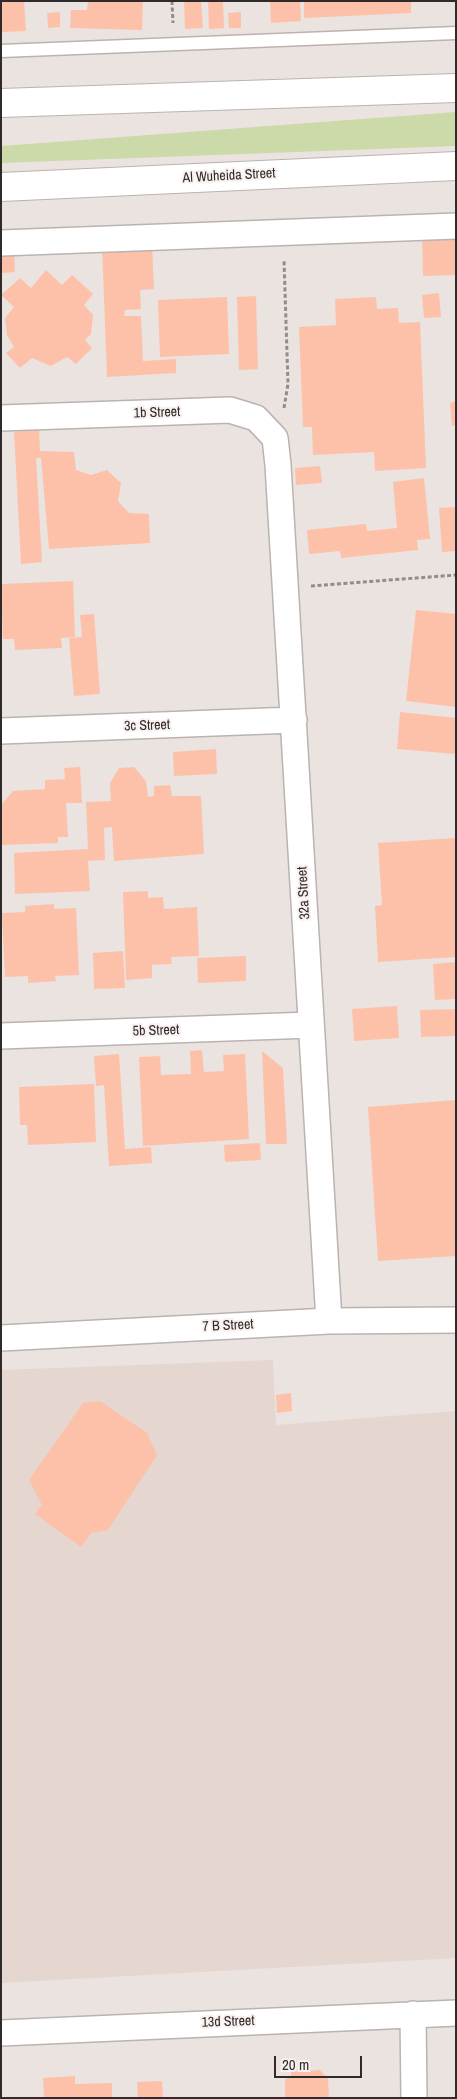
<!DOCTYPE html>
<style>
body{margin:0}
#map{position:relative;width:457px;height:2099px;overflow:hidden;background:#ebe3e0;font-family:"Archivo Narrow",sans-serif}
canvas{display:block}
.frame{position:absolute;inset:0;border:2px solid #2e2b2a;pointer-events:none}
.scale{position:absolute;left:274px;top:2056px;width:88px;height:22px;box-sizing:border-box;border:2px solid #2e2b2a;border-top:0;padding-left:6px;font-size:15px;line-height:18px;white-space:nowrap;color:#2e2b2a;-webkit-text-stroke:4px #f9f1ee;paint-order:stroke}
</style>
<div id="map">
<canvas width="457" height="2099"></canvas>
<div class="frame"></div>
<div class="scale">20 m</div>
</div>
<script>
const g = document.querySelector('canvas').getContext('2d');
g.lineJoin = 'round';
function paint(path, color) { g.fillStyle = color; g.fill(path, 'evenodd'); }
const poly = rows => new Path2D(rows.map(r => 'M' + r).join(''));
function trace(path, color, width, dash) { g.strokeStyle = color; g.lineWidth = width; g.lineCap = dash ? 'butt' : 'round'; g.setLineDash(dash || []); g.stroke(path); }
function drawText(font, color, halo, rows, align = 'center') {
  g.font = font + ' "Archivo Narrow",sans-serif'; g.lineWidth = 4; g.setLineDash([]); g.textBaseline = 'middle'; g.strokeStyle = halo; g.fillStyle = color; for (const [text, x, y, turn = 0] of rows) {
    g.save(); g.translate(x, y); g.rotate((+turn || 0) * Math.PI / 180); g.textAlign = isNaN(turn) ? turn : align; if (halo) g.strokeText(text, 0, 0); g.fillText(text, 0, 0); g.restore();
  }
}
paint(poly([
 [273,1360,276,1425,456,1411,456,1958,1,1983,1,1370]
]), '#e6d6d0');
paint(poly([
 [456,112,456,146,1,163,1,146]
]), '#ccd9a9');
paint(poly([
 [1,1,24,1,26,31,2,32],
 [88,1,143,1,142,30,70,28,71,10,87,10],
 [184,1,201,1,203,28,185,29],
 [208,1,223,1,224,28,209,29],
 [270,1,300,1,301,21,271,23],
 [304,1,411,1,411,13,304,18],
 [60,12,60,27,48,28,47,13],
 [241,12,241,28,229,28,228,13],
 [422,233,456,233,456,275,423,276],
 [152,243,154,289,140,290,141,309,125,310,124,316,141,316,143,361,176,359,176,373,107,377,102,245],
 [14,250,15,272,1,273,1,251],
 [46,270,62,285,72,275,93,294,84,305,93,315,91,334,85,340,92,348,76,364,67,357,51,366,32,358,20,368,6,353,14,347,7,335,5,318,14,307,1,295,20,278,31,288],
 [439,293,441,317,424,318,422,295],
 [256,296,258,369,239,370,237,297],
 [227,297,229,354,160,357,158,300],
 [376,297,377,309,398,308,399,323,420,322,426,468,375,471,374,452,313,455,312,427,303,427,299,327,336,325,335,299],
 [456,401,456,425,452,426,450,403],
 [39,430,40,451,74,452,76,470,91,475,107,470,121,483,118,501,129,513,149,514,150,543,49,549,41,458,36,458,42,562,21,564,14,432],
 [320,466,322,483,296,485,295,468],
 [424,478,430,539,417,540,418,550,341,558,340,551,309,554,307,530,366,524,367,531,397,528,393,482],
 [456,507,456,551,442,552,439,508],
 [73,581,75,637,61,638,62,648,15,650,14,639,3,639,1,584],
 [416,610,456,614,456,707,406,701],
 [94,614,100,694,74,696,69,638,82,637,80,615],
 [400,712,456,718,456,754,397,749],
 [216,749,217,774,174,776,173,752],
 [80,767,82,803,66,803,68,837,58,837,58,843,1,845,1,805,13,791,45,789,45,780,65,779,64,768],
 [134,767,146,781,148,797,154,796,154,786,170,785,172,796,201,796,204,854,114,861,112,827,104,828,105,860,88,861,90,891,15,894,14,853,88,849,86,802,111,801,110,783,119,768],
 [456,838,456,957,378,962,375,906,382,905,378,843],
 [148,891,148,898,163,897,164,909,197,907,199,956,171,957,172,964,152,965,152,978,126,980,123,892],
 [54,904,54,909,76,908,79,975,55,976,56,981,28,983,28,976,5,977,2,913,25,912,25,906],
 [123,951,125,988,94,989,93,953],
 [246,956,246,981,198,983,197,958],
 [456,962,456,999,435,1000,433,964],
 [397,1006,399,1038,354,1041,352,1009],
 [456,1009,456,1036,421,1037,420,1010],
 [202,1050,204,1072,224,1071,223,1055,245,1054,249,1139,143,1146,139,1057,160,1056,161,1075,191,1074,190,1051],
 [262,1051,283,1068,287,1144,266,1144],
 [119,1054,125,1149,151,1147,152,1163,109,1166,104,1085,96,1086,94,1056],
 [94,1084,96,1142,28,1145,27,1125,20,1125,19,1087],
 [456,1100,456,1256,378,1261,368,1107],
 [260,1143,261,1160,225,1162,224,1145],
 [291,1393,292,1411,277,1413,276,1395],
 [100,1401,147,1433,157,1455,108,1530,91,1533,81,1547,35,1514,42,1505,29,1480,83,1403],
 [320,2070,328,2079,329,2098,285,2098,285,2079,291,2077,291,2072],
 [75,2076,75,2084,112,2083,112,2098,44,2098,43,2078],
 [162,2081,163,2098,138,2098,137,2082]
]), '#fdc1aa');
const service = poly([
 [1,51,456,33]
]);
const minor = poly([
 [1,243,456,226],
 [1,418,230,410,256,418,275,438,278,465,329,1321],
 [1,731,294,720],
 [1,1036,311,1025],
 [1,1338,329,1321,456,1320],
 [413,2014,414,2098],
 [1,2033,456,2013]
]);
const primary = poly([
 [1,103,456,88],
 [1,187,456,166]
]);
trace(service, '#bab3b0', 15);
trace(minor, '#bab3b0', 28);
trace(primary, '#bab3b0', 30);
trace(poly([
 [172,1,173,23],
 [284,408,288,384,284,260],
 [311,586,456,575]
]), '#928c8a', 3, [4, 2.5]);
trace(service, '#fff', 12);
trace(minor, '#fff', 25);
trace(primary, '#fff', 28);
drawText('14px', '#2e2b2a', '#f9f1ee', [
 ["Al Wuheida Street",229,176,-3],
 ["1b Street",157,413,-2],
 ["3c Street",147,726,-2],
 ["32a Street",304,893,-93],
 ["5b Street",156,1031,-2],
 ["7 B Street",228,1326,-3],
 ["13d Street",228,2022,-2]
]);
</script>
